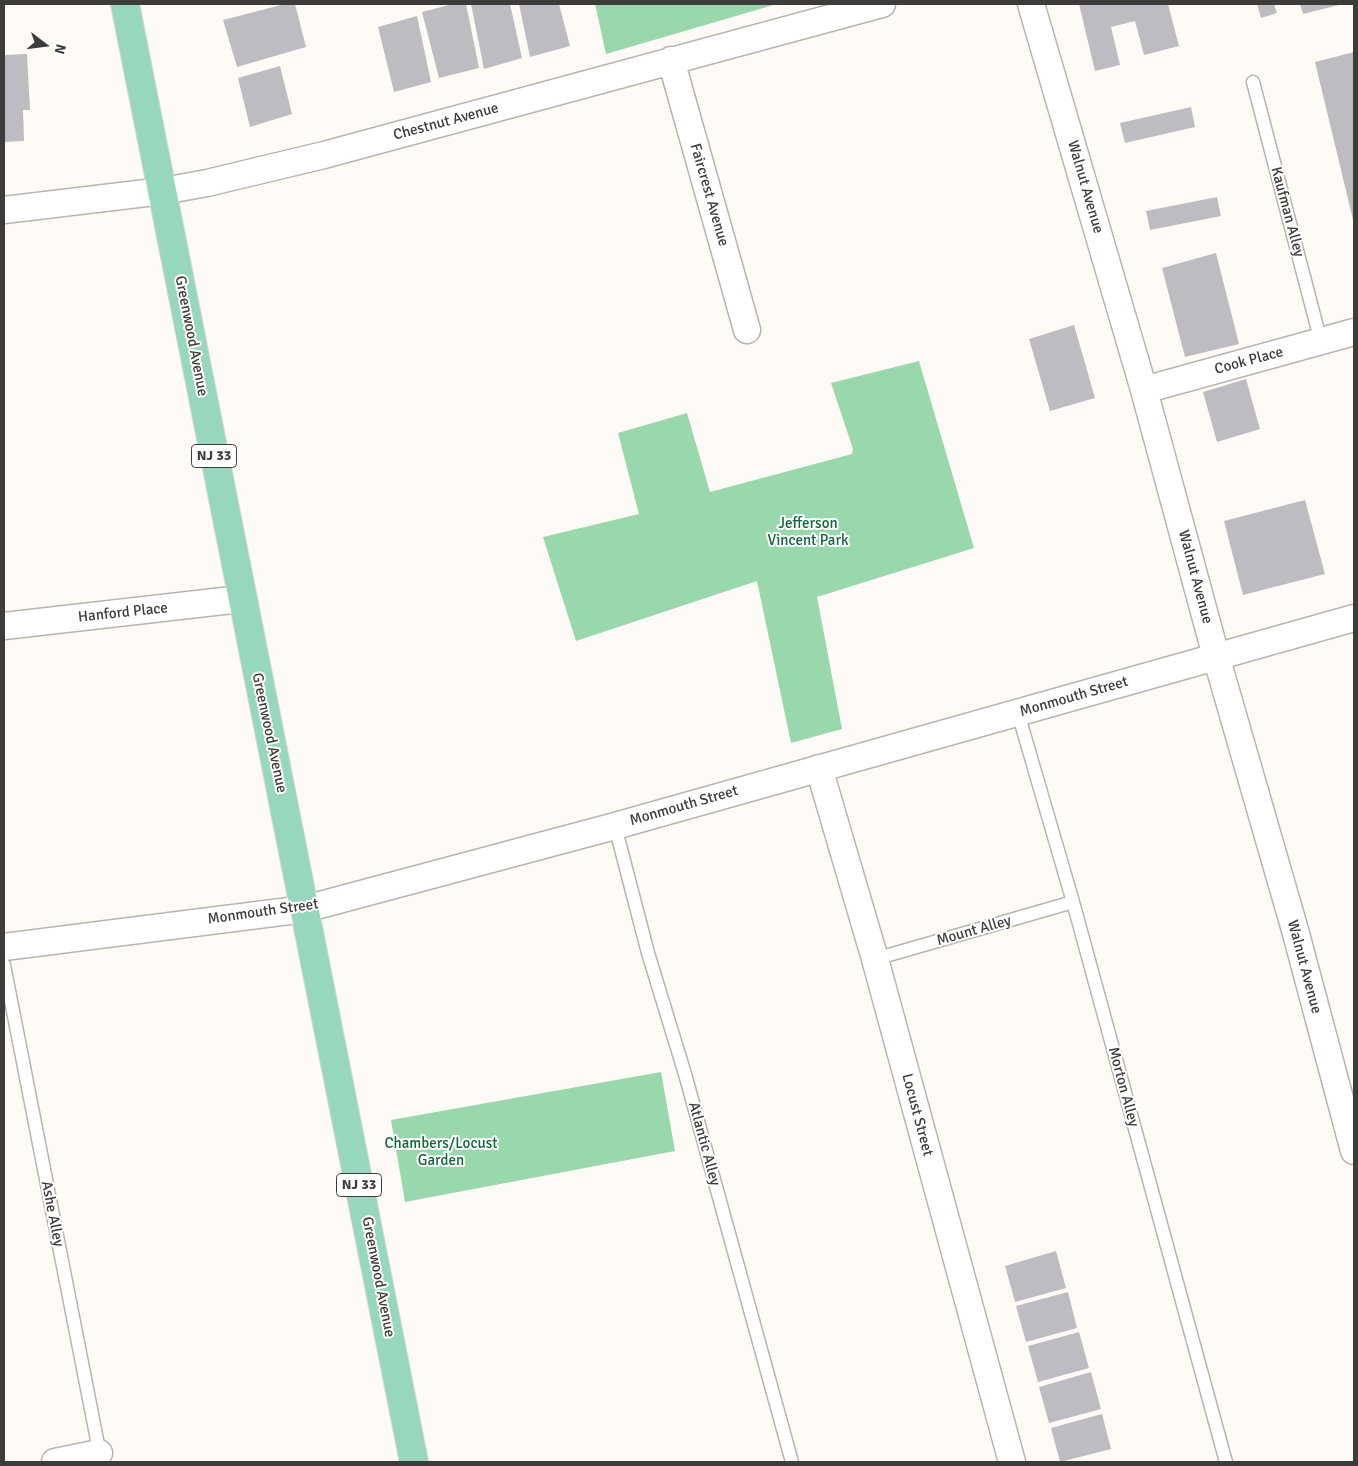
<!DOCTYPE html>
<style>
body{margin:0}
#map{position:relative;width:1358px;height:1466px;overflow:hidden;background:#fefaf6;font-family:Signika,sans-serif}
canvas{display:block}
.frame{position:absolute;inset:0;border:5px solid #3e3c3b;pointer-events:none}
.north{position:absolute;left:20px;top:20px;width:50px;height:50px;-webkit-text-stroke:4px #fff;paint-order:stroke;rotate:105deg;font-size:14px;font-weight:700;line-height:20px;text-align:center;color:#3e3c3b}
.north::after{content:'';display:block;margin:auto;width:18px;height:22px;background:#3e3c3b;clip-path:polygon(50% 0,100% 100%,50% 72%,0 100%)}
</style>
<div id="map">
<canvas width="1358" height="1466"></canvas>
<div class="frame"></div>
<div class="north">N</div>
</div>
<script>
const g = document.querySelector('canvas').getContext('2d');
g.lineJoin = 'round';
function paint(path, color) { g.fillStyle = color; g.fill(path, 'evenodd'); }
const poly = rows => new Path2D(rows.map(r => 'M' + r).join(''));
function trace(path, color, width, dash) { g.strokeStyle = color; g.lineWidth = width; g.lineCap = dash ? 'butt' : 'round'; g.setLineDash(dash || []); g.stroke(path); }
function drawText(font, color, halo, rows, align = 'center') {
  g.font = font + ' Signika,sans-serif'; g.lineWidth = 4; g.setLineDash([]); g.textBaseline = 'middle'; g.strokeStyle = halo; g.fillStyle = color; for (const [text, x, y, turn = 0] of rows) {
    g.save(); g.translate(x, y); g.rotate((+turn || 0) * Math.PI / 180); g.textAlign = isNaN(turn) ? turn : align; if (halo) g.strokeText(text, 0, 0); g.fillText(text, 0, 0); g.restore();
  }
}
paint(poly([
 [595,4,777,4,606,54],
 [919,361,974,548,817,597,842,729,791,743,757,581,576,641,543,537,639,514,618,433,687,413,710,492,852,454,853,449,831,383],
 [661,1072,675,1151,405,1202,391,1120]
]), '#98d8ac');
paint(poly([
 [285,4,295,4,306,47,237,67,223,20],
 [453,4,466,4,479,68,439,78,422,12],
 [471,4,510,4,522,58,484,69],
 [519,4,559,4,570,46,530,57],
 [1079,4,1168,4,1179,46,1144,55,1135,21,1111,27,1120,65,1095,71],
 [1257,4,1274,4,1277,13,1261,18],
 [1300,4,1343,4,1303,14],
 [417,16,431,82,394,92,378,27],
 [1354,52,1354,224,1315,62],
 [27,54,30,110,23,110,24,141,4,142,4,55],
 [280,66,292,114,250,127,238,78],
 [1191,107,1195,127,1125,143,1120,123],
 [1217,197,1221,216,1150,230,1146,211],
 [1216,253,1239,344,1185,357,1162,268],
 [1074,325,1095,398,1050,411,1029,339],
 [1246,379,1260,429,1217,442,1203,392],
 [1305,500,1325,574,1243,595,1224,521],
 [1056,1251,1066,1288,1015,1302,1005,1266],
 [1068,1292,1077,1328,1026,1342,1016,1306],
 [1079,1332,1089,1368,1038,1382,1028,1346],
 [1091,1372,1101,1409,1049,1423,1039,1387],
 [1102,1414,1111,1449,1060,1462,1051,1428]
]), '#bdbcc0');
const service = poly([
 [1253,82,1321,342],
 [1018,713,1073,902,1226,1462],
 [615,826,648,953,685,1074,792,1462],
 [875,959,1073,902],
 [4,965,100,1455]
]);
const minor = poly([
 [1031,4,1144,390,1216,656,1295,930,1354,1151],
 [671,60,747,330],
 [4,210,163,191,207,183,324,155,882,4],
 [1144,390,1354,332],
 [4,626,241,599],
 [819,768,875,959,1012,1462],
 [4,947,305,909,615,826,1354,618],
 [55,1462,99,1453]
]);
const primary = poly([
 [125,4,414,1462]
]);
trace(service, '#b8b5b1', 15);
trace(minor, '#b8b5b1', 29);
trace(primary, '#d8d8d8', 30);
trace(service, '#fff', 12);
trace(minor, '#fff', 26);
trace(primary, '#97d7bd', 28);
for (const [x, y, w] of [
 [214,456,45],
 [359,1185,45]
]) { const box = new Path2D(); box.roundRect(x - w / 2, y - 11.5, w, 23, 4); g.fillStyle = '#fff'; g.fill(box); trace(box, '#3e3c3b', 1); }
drawText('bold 14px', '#3e3c3b', null, [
 ["NJ 33",214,456],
 ["NJ 33",359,1185]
]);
drawText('15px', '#3e3c3b', '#fff', [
 ["Chestnut Avenue",446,122,-15],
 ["Walnut Avenue",1085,187,74],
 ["Faircrest Avenue",709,195,74],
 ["Kaufman Alley",1287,212,75],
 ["Greenwood Avenue",191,336,79],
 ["Cook Place",1249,361,-15],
 ["Walnut Avenue",1195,577,75],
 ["Hanford Place",123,613,-6],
 ["Monmouth Street",1074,697,-16],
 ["Greenwood Avenue",269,733,78],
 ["Monmouth Street",684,806,-16],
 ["Monmouth Street",263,912,-8],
 ["Mount Alley",974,931,-16],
 ["Walnut Avenue",1304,967,75],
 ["Morton Alley",1123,1087,75],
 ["Locust Street",917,1115,75],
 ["Atlantic Alley",704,1144,75],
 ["Ashe Alley",52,1214,79],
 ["Greenwood Avenue",378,1277,79]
]);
drawText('15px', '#116539', '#fff', [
 ["Jefferson",808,524],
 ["Vincent Park",808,541],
 ["Chambers/Locust",441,1144],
 ["Garden",441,1161]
]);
</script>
